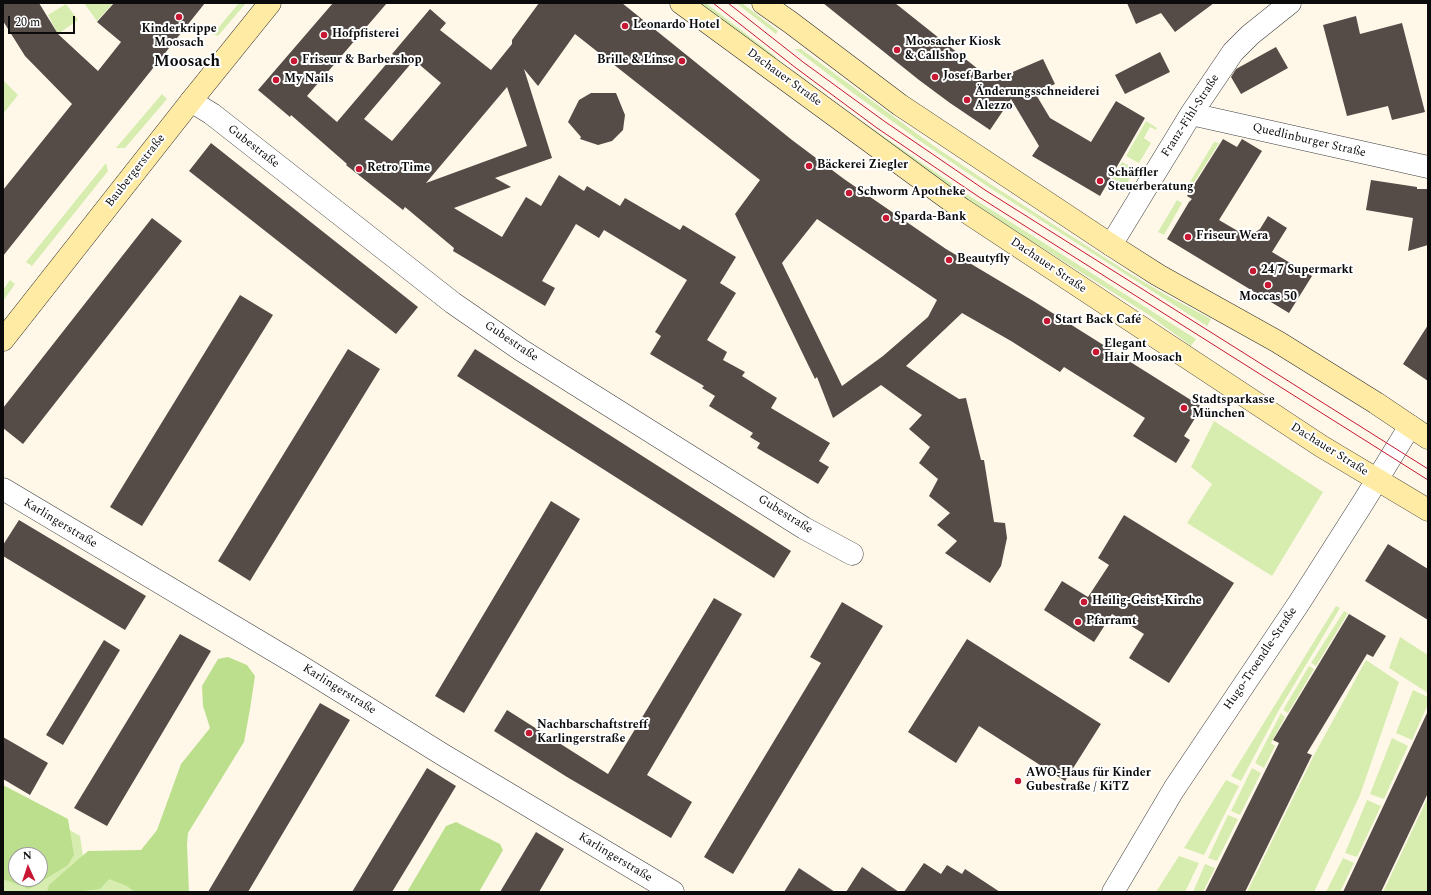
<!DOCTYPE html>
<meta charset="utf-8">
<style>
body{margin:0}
#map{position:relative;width:1431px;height:895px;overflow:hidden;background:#fff8e9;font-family:Spectral,serif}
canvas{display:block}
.frame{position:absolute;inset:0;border:4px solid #0b0b0b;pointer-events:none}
.north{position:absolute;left:8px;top:847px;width:40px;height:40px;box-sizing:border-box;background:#fff;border:1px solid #9d9d9d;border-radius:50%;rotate:357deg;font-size:11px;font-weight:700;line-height:16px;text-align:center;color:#0b0b0b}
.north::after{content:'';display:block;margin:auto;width:14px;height:18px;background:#c71732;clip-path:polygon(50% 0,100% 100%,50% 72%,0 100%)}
.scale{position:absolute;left:8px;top:16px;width:67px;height:18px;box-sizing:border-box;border:2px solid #0b0b0b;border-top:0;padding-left:5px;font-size:12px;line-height:14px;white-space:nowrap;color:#0b0b0b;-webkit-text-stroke:3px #fff;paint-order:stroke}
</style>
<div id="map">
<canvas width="1431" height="895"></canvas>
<div class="frame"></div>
<div class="north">N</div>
<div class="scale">20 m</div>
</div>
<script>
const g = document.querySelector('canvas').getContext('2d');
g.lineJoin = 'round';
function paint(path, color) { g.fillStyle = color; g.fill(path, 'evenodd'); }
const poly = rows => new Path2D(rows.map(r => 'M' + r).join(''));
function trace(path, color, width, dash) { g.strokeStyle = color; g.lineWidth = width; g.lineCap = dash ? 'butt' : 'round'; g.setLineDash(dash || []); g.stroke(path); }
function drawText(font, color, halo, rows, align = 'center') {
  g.font = font + ' Spectral,serif'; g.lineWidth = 4; g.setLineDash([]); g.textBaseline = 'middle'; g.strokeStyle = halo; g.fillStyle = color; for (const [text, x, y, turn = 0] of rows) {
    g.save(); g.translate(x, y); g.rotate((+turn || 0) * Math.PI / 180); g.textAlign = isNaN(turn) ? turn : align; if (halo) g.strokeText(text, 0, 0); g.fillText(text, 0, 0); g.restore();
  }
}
paint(poly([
 [84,3,113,3,97,21],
 [239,3,246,3,218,36,213,34],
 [699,3,706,3,776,57,773,60],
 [736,3,742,3,778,31,776,34],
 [66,4,78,20,58,34,48,15],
 [795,49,801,49,934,146,992,185,1129,273,1166,295,1211,319,1207,326,990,188,917,139,853,93],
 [794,71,844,109,971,197,1196,339,1191,346,1149,315,988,214,943,184,791,75],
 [3,80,18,95,3,114],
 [162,94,167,99,125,148,116,148],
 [1146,121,1157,128,1156,130,1150,127,1144,138,1151,143,1139,163,1126,156],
 [1214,142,1219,143,1193,184,1190,182],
 [1122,162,1135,169,1125,187,1112,179],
 [106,163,108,171,32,266,26,262],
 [1177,200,1182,203,1164,235,1158,232],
 [10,280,15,284,3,301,3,290],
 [1214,421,1323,492,1272,576,1187,523,1212,484,1191,467],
 [1336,606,1340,608,1279,710,1241,781,1231,776],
 [1344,611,1348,613,1316,666,1311,663],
 [1400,637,1428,655,1428,693,1389,668],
 [1366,660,1399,682,1360,795,1314,892,1247,892,1314,755],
 [1309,666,1314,669,1288,713,1283,710],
 [1413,690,1428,697,1428,704,1412,740,1396,733],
 [1281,713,1285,717,1271,743,1275,746,1264,768,1255,763],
 [1392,738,1408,746,1384,799,1370,794],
 [1252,768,1261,773,1240,815,1231,811],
 [1226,780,1239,786,1204,855,1184,848],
 [3,791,80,836,83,856,142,892,3,892],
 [16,855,40,855,40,879,16,879],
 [1428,797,1428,892,1383,892],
 [1367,800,1381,806,1357,857,1345,853],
 [1228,815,1238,819,1217,861,1208,858],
 [1179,856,1199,863,1185,892,1156,892],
 [1343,858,1354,863,1340,892,1326,892],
 [1205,864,1215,868,1203,892,1193,892]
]), '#d6edaf');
paint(poly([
 [228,657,247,665,255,676,250,709,244,742,188,833,187,845,189,892,135,892,127,886,109,879,100,889,82,891,81,892,47,892,49,885,88,851,141,850,157,830,181,764,210,728,203,706,202,686,218,659],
 [3,785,68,819,74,855,68,865,29,889,3,879],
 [16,855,40,855,40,879,16,879],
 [456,822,500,844,503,850,479,892,407,892,446,826]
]), '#bbdf8d');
paint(poly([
 [3,3,39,3,58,34,98,71,121,42,97,22,114,3,205,3,3,256,3,190,72,104,25,56,3,21],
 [333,3,387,3,307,96,337,122,394,55,392,54,430,9,446,23,440,30,491,70,512,44,512,40,539,3,622,3,792,140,844,179,946,249,1035,302,1202,407,1184,436,1190,440,1176,463,1133,436,1145,418,1064,367,1060,372,1011,341,962,313,906,366,959,399,966,398,981,460,984,460,994,522,1005,523,1007,538,1001,566,990,583,945,553,957,541,937,525,950,513,929,496,938,479,919,463,930,447,909,429,922,415,881,385,833,418,817,377,815,379,735,214,760,180,575,34,538,86,524,69,552,158,495,178,511,187,454,208,502,237,526,197,541,206,559,175,584,191,587,186,620,206,625,198,680,230,683,225,736,257,720,283,736,293,707,340,727,352,723,360,745,372,742,376,777,398,771,408,830,443,819,461,829,467,818,484,757,448,760,443,750,437,753,433,709,406,715,396,702,388,704,386,650,354,661,336,655,332,687,280,604,230,599,238,576,224,542,281,555,288,545,306,453,251,454,248,405,207,403,210,346,165,347,164,291,115,290,117,258,90],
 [414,60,441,83,392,141,364,119],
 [507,87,527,146,426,183],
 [817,219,937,300,928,317,883,356,842,386,782,263],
 [823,3,895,3,978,69,994,80,1043,59,1055,84,1035,93,1050,118,1091,142,1116,101,1145,118,1100,196,1032,156,1039,146,1011,99,990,130,950,103,919,80],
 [1127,3,1214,3,1175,32,1161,13,1136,24],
 [1356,16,1360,34,1402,23,1425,112,1392,120,1388,106,1347,116,1323,25],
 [1276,47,1288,68,1241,94,1231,77,1236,69],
 [1160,52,1170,72,1125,94,1115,75],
 [591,93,616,93,625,115,623,130,612,141,598,145,580,139,581,137,568,122,579,100],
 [1223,139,1237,147,1242,139,1262,151,1219,220,1248,237,1260,229,1268,216,1287,228,1272,252,1312,276,1289,313,1167,239,1189,202,1192,199,1187,196],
 [211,143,418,307,396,334,189,171],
 [1371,180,1417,187,1417,189,1428,189,1428,245,1408,251,1413,218,1366,210],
 [152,218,182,241,23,444,3,428,3,408],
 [240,295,273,315,142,526,110,507],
 [1428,325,1428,381,1403,364],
 [348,349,380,369,250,581,218,561],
 [475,349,791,551,774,578,457,376],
 [551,501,580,519,464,713,435,696],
 [1124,515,1234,583,1169,683,1129,658,1144,634,1112,614,1094,642,1044,610,1062,581,1088,597,1109,565,1098,558],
 [19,520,146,596,125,630,3,556,3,545],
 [1388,544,1428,569,1428,620,1365,581],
 [714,598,742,614,647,775,692,802,671,838,567,777,494,731,507,710,608,774],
 [842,602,883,626,733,874,704,857,821,663,810,657],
 [1349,614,1386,636,1373,657,1367,654,1307,753,1312,755,1245,892,1205,892,1279,743,1273,740],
 [180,634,211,651,107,826,74,808],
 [967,639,1101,724,1065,781,979,726,956,763,908,732],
 [104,640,120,650,63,745,46,735],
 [320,703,350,720,248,892,208,892],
 [1428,711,1428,793,1381,892,1343,892],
 [3,737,48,763,30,795,3,779],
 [427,768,456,786,420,846,392,892,352,892],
 [536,832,564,849,539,892,500,892],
 [924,863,941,874,947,865,962,874,965,869,1000,892,904,892],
 [862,867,899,892,846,892],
 [799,868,835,892,784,892]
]), '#554b47');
const street = poly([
 [191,101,212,114,453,303,521,350,804,528,852,554],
 [1191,114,1428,167],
 [1111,245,1191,114,1233,52,1250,35,1290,3],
 [3,489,300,666,445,756,673,892],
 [1113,892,1174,789,1299,603,1364,501,1410,426]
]);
const secondary = poly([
 [681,3,962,209,1321,446,1428,510],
 [763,3,790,22,900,105,1111,245,1158,275,1278,342,1376,403,1428,438],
 [3,340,191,101,270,3]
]);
trace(street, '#3e3e3e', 23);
trace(secondary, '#2d2d2d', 23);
trace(street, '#fff', 22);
trace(secondary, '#ffeba4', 22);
trace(poly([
 [713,3,796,68,877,128,979,197,1428,480],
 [728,3,803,62,884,121,985,190,1428,469]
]), '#c71732', 1);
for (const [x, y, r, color] of [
 [179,17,4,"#c71732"],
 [625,26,4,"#c71732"],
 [324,35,4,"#c71732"],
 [897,50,4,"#c71732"],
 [294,61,4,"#c71732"],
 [682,61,4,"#c71732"],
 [935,77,4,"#c71732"],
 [276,80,4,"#c71732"],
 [967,100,4,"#c71732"],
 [809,166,4,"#c71732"],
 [359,169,4,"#c71732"],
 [1100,181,4,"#c71732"],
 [849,193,4,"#c71732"],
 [886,218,4,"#c71732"],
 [1188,237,4,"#c71732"],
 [949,260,4,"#c71732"],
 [1253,271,4,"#c71732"],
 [1268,285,4,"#c71732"],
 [1047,321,4,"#c71732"],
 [1096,352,4,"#c71732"],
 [1184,408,4,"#c71732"],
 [1084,602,4,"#c71732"],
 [1078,622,4,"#c71732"],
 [529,733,4,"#c71732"],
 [1018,781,4,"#c71732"]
]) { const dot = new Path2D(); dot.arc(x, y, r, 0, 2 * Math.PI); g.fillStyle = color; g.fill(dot); trace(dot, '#fff', 1.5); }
drawText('bold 12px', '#0b0b0b', '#fff', [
 ["Leonardo Hotel",633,26],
 ["Kinderkrippe",179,30,"center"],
 ["Moosach",179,44,"center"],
 ["Hofpfisterei",332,35],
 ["Moosacher Kiosk",905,43],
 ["& Callshop",905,57],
 ["Friseur & Barbershop",302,61],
 ["Brille & Linse",674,61,"right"],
 ["Josef Barber",943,77],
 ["My Nails",284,80],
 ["Änderungsschneiderei",975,93],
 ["Alezzo",975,107],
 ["Bäckerei Ziegler",817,166],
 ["Retro Time",367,169],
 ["Schäffler",1108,174],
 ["Steuerberatung",1108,188],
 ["Schworm Apotheke",857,193],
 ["Sparda-Bank",894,218],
 ["Friseur Wera",1196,237],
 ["Beautyfly",957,260],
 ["24/7 Supermarkt",1261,271],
 ["Moccas 50",1268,298,"center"],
 ["Start Back Café",1055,321],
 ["Elegant",1104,345],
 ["Hair Moosach",1104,359],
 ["Stadtsparkasse",1192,401],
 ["München",1192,415],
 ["Heilig-Geist-Kirche",1092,602],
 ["Pfarramt",1086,622],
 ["Nachbarschaftstreff",537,726],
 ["Karlingerstraße",537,740],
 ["AWO-Haus für Kinder",1026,774],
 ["Gubestraße / KiTZ",1026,788]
], 'left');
drawText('12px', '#0b0b0b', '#fff', [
 ["Dachauer Straße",784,78,36],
 ["Franz-Fihl-Straße",1191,116,-57],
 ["Quedlinburger Straße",1309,141,13],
 ["Gubestraße",253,147,38],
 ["Baubergerstraße",136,171,-52],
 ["Dachauer Straße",1048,266,34],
 ["Gubestraße",511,342,34],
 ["Dachauer Straße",1329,450,32],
 ["Gubestraße",785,515,32],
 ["Karlingerstraße",60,524,31],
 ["Hugo-Troendle-Straße",1261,659,-56],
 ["Karlingerstraße",339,690,32],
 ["Karlingerstraße",615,858,31]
]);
drawText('bold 16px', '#0b0b0b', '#fff', [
 ["Moosach",187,63]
]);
</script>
